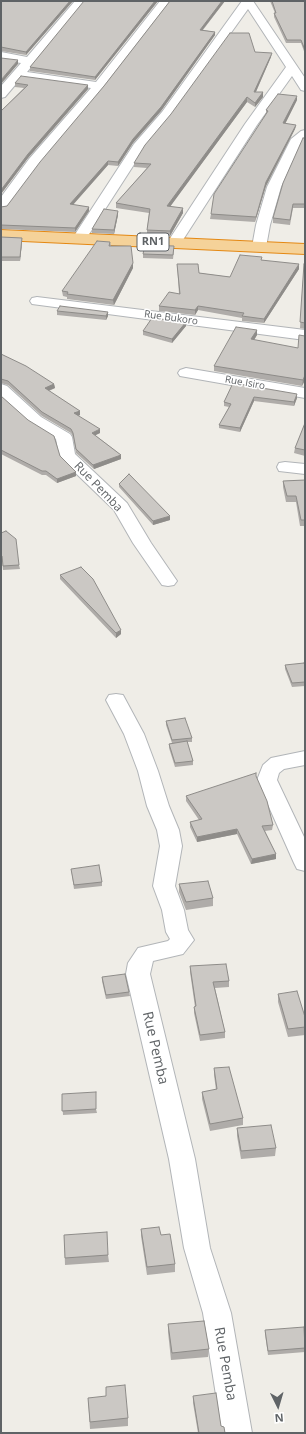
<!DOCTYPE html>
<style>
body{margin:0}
#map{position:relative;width:306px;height:1434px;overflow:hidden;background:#efede7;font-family:"Open Sans",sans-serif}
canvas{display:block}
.frame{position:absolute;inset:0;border:2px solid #5f6366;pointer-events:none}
.north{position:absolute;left:258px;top:1386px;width:40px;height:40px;-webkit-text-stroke:3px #fff;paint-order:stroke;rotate:175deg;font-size:11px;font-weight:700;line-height:16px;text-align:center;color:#5f6366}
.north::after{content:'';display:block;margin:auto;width:14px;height:18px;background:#5f6366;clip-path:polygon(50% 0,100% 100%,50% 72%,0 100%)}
</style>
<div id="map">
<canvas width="306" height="1434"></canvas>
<div class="frame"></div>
<div class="north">N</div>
</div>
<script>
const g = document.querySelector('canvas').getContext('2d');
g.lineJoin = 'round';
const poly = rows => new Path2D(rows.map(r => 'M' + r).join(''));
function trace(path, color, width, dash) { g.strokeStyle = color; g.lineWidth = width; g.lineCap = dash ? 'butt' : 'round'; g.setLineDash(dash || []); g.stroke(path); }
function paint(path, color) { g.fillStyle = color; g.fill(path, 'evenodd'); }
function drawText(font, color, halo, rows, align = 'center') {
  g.font = font + ' "Open Sans",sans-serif'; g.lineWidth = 3; g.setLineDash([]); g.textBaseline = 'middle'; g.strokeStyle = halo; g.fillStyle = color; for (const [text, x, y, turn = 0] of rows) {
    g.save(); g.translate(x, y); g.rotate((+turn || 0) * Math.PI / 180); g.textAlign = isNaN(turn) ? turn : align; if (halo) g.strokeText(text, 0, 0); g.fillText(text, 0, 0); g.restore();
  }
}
const street = poly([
 [75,1,86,1,27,72,96,82,160,1,171,1,103,89,39,165,6,209,1,210,1,197,29,159,91,88,21,78,5,97,1,98,1,86,21,63,1,60,1,52,27,57,75,1],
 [242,1,253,1,305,78,305,91,301,90,292,76,257,125,179,246,174,247,169,246,167,243,245,124,286,67,248,9,170,118,144,149,84,242,79,243,74,242,72,239,134,144,162,112,242,1],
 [305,130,305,139,302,141,281,187,270,225,266,247,264,250,259,251,254,250,252,247,256,225,267,187,291,139,301,131,305,130],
 [37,297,305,330,305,340,32,304,30,301,32,298,37,297],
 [186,368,305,388,305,398,180,376,178,373,180,370,186,368],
 [1,384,7,386,41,417,70,434,72,437,75,454,127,503,151,543,177,581,174,585,168,586,162,585,133,543,114,510,61,459,59,455,56,439,29,423,1,398,1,384],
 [285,462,305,464,305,474,279,471,277,467,279,463,285,462],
 [116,694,123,695,144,734,158,771,169,806,179,830,182,846,175,886,184,910,188,930,194,940,183,954,153,961,150,974,195,1159,210,1248,231,1313,252,1433,222,1433,203,1313,184,1248,169,1159,126,974,128,963,138,948,168,941,170,939,166,932,162,910,153,886,160,846,157,830,147,806,138,771,124,734,106,700,109,695,116,694],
 [305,751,305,765,284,769,279,773,277,780,305,839,305,871,297,869,294,863,257,780,263,765,271,758,305,751]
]);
const highway = poly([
 [1,230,305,244,305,254,1,240,1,230]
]);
trace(street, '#b2b5b8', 2);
trace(highway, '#e48813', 2);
paint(street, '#fff');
paint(highway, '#f5d299');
paint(poly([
 [1,1,73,1,26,55,1,51],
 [85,1,158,1,95,80,30,71,30,67],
 [170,1,225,1,203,30,215,32,215,35,161,111,133,143,118,166,108,165,73,205,89,207,89,211,75,232,1,229,1,207,7,206,104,86],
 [270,1,305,1,305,54,301,43,286,43,274,17,274,13,275,13],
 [255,52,271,57,256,92,263,92,263,97,255,107,247,102,170,206,183,213,170,236,147,235,147,230,149,213,116,208,116,203,147,168,134,167,134,163],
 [15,83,88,85,88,89,28,158,1,194,1,111,24,88,15,87],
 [297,100,285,124,296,125,295,129,266,186,255,222,210,219,211,214,266,113,266,110],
 [305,138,305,208,293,208,290,225,273,223,273,218],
 [118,211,118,215,114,234,92,233,92,229],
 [1,237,22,238,22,242,20,261,1,261],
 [110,242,111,246,133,263,133,268,114,305,67,299,67,297,63,296,62,291],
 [174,249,173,259,143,258,143,254],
 [262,260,299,269,264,323,242,321,242,318,198,310,195,315,159,311,159,306,179,294,177,264,199,273,230,277],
 [304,264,305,264,305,329,300,328],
 [57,311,108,312,108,316,106,320,57,315],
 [186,322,186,326,172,343,143,335,143,331],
 [257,330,257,335,254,340,305,380,302,386,214,371,214,366],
 [1,354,54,384,55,388,49,391,80,411,80,415,78,416,100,433,95,435,121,455,121,459,94,469,76,453,73,437,71,433,42,416,8,385,1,383],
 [233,383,297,398,294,406,254,401,240,432,219,428,219,425,229,407,224,406,224,402],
 [1,396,76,472,76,476,57,483,46,475,42,475,1,454],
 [305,423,305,456,294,453,295,448],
 [305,480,305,526,300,526,296,502,286,502,283,487,283,481],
 [119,484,170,520,153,525,119,487],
 [1,533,19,565,20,569,3,570,2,560,1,559],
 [60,575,121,634,116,638,60,579],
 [285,665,305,666,305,686,292,687,285,669],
 [166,721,192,738,192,742,187,742,193,761,193,765,175,767,169,748,169,744,172,743,166,725],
 [256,776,273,825,272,830,265,831,276,854,276,859,251,864,237,834,197,842,190,827,190,822,199,820,186,801,186,796],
 [71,869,102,882,102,886,74,889],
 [179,884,213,898,213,906,186,910,179,892],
 [190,966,229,981,229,987,215,988,225,1032,225,1038,200,1041,194,1013,194,1007,195,1007,190,972],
 [102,977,129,992,130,996,106,999,102,981],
 [278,994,305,1017,305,1035,288,1037,278,1002],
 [214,1068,243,1118,243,1125,210,1131,202,1099,202,1092,216,1090,214,1075],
 [62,1094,96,1109,97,1113,63,1115],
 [237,1128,276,1148,275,1156,241,1159,237,1136],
 [141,1229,161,1235,175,1264,175,1272,147,1275,141,1236],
 [64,1235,108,1255,109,1262,65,1265],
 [168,1324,209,1349,208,1357,171,1360,168,1332],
 [265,1330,305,1331,305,1352,268,1355,265,1334],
 [193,1396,221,1426,225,1433,198,1433,193,1403],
 [88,1398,128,1418,128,1426,90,1429]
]), '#afaca9');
paint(poly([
 [70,1,73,1,26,55,26,52],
 [155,1,158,1,95,80,95,77],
 [222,1,225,1,200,33,200,30],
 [215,32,215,35,161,111,133,143,118,166,118,162,133,139],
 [272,53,271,57,254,96,254,92],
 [18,60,18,64,1,84,1,80],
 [88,85,88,89,28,158,1,194,1,190,28,154],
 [263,92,263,97,255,107,255,103],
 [297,96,297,100,283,128,283,123],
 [247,97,247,102,167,211,167,206],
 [296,125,295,129,266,186,255,222,256,217,266,182],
 [108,161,108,165,70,208,70,204],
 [89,207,89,211,75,232,75,228],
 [183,208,183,213,170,236,170,231],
 [118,211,118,215,114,234,114,230],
 [22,238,22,242,20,261,20,257],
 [133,263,133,268,114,305,113,300],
 [299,264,299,269,264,323,264,319],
 [198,306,198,310,195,315,195,310],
 [108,312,108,316,106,320,106,316],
 [186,322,186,326,172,343,172,339],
 [257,330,257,335,251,345,251,339],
 [305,375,305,380,302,386,303,380],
 [54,384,55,388,45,392,45,388],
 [297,394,297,398,294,406,294,402],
 [254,397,254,401,240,432,240,428],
 [80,411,80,415,75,417,74,413],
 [100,429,100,433,92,437,92,433],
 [121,455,121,459,94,469,93,465],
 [76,472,76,476,57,483,57,479],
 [170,516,170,520,153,525,153,521],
 [121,630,121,634,116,638,116,633],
 [237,829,237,834,197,842,197,837],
 [276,854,276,859,251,864,252,859]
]), '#8e8c89');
const building = poly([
 [1,1,70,1,26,52,1,47,1,1],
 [84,1,155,1,95,77,30,67,84,1],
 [170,1,222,1,200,30,215,32,161,107,133,139,118,162,108,161,70,204,89,207,75,228,1,225,1,207,7,206,40,162,104,86,170,1],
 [272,1,305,1,305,50,301,40,287,40,274,13,276,13,272,1],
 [230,33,249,33,255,52,272,53,254,92,263,92,255,103,247,97,167,206,183,208,170,231,147,230,150,209,116,203,151,164,134,163,145,145,171,114,230,33],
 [1,58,18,60,1,80,1,58],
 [21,76,88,85,28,154,1,190,1,111,28,85,15,83,21,76],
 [278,94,297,96,283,123,296,125,266,182,256,217,211,214,214,194,268,111,266,110,278,94],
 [303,138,305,138,305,204,293,204,290,220,273,218,283,183,303,138],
 [104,209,118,211,114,230,92,229,104,209],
 [1,237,22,238,20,257,1,257,1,237],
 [97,241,110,242,109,246,131,246,133,263,113,300,67,294,68,292,62,291,97,241],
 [145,245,174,246,173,255,143,254,145,245],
 [240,255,262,257,261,260,299,264,264,319,242,316,244,313,198,306,195,310,159,306,169,292,180,294,177,264,198,264,199,273,230,277,240,255],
 [304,264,305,264,305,323,300,322,304,264],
 [60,306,108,312,106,316,57,311,60,306],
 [152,318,186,322,172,339,143,331,152,318],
 [236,327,257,330,251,339,298,348,299,335,305,336,305,375,303,380,214,366,236,327],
 [1,354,26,366,54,384,45,388,80,411,74,413,100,429,92,433,121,455,93,465,76,449,73,433,71,429,42,412,8,381,1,379,1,354],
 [233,383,297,394,294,402,254,397,240,428,219,425,231,404,224,402,233,383],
 [1,396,28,420,54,436,60,456,76,472,57,479,46,471,42,471,1,450,1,396],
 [305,423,305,450,295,448,305,423],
 [129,474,170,516,153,521,119,484,129,474],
 [305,480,305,520,301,520,296,496,287,496,283,481,305,480],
 [6,531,16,539,19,565,3,566,2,556,1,555,1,533,6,531],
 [81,567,93,579,121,630,116,633,60,575,81,567],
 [304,663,305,666,305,682,292,683,285,665,304,663],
 [185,718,192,738,172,740,166,721,185,718],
 [187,741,193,761,175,763,169,744,187,741],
 [256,773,256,776,267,801,273,825,262,826,276,854,252,859,237,829,197,837,190,822,202,819,186,796,256,773],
 [99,865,102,882,74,885,71,869,99,865],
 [208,881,213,898,186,902,179,884,208,881],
 [226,964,229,981,213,982,225,1032,200,1035,194,1007,196,1006,190,966,226,964],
 [125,974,129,992,106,995,102,977,125,974],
 [297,991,305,1017,305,1027,288,1029,278,994,297,991],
 [229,1067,243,1118,210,1124,202,1092,217,1089,214,1068,229,1067],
 [96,1092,96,1109,62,1111,62,1094,96,1092],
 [271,1125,276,1148,241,1151,237,1128,271,1125],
 [159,1227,161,1235,170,1234,175,1264,147,1267,141,1229,159,1227],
 [107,1232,108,1255,65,1258,64,1235,107,1232],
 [204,1321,209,1349,172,1353,168,1324,204,1321],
 [304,1327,305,1348,268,1351,265,1330,304,1327],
 [125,1385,128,1418,90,1422,88,1398,106,1396,106,1387,125,1385],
 [216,1393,221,1426,224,1427,225,1433,199,1433,193,1396,216,1393]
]);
paint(building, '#cbc8c4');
trace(building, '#8e8c89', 1);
drawText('10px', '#5f6366', '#fff', [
 ["Rue Bukoro",171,318,8],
 ["Rue Isiro",245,383,10]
]);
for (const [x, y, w] of [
 [153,242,32]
]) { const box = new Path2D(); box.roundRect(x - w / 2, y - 9, w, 18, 3); g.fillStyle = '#fff'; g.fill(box); trace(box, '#5f6366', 1); }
drawText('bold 11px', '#5f6366', null, [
 ["RN1",153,242]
]);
drawText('12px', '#5f6366', '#fff', [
 ["Rue Pemba",98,487,46]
]);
drawText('14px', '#5f6366', '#fff', [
 ["Rue Pemba",155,1048,77],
 ["Rue Pemba",225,1364,80]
]);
</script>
